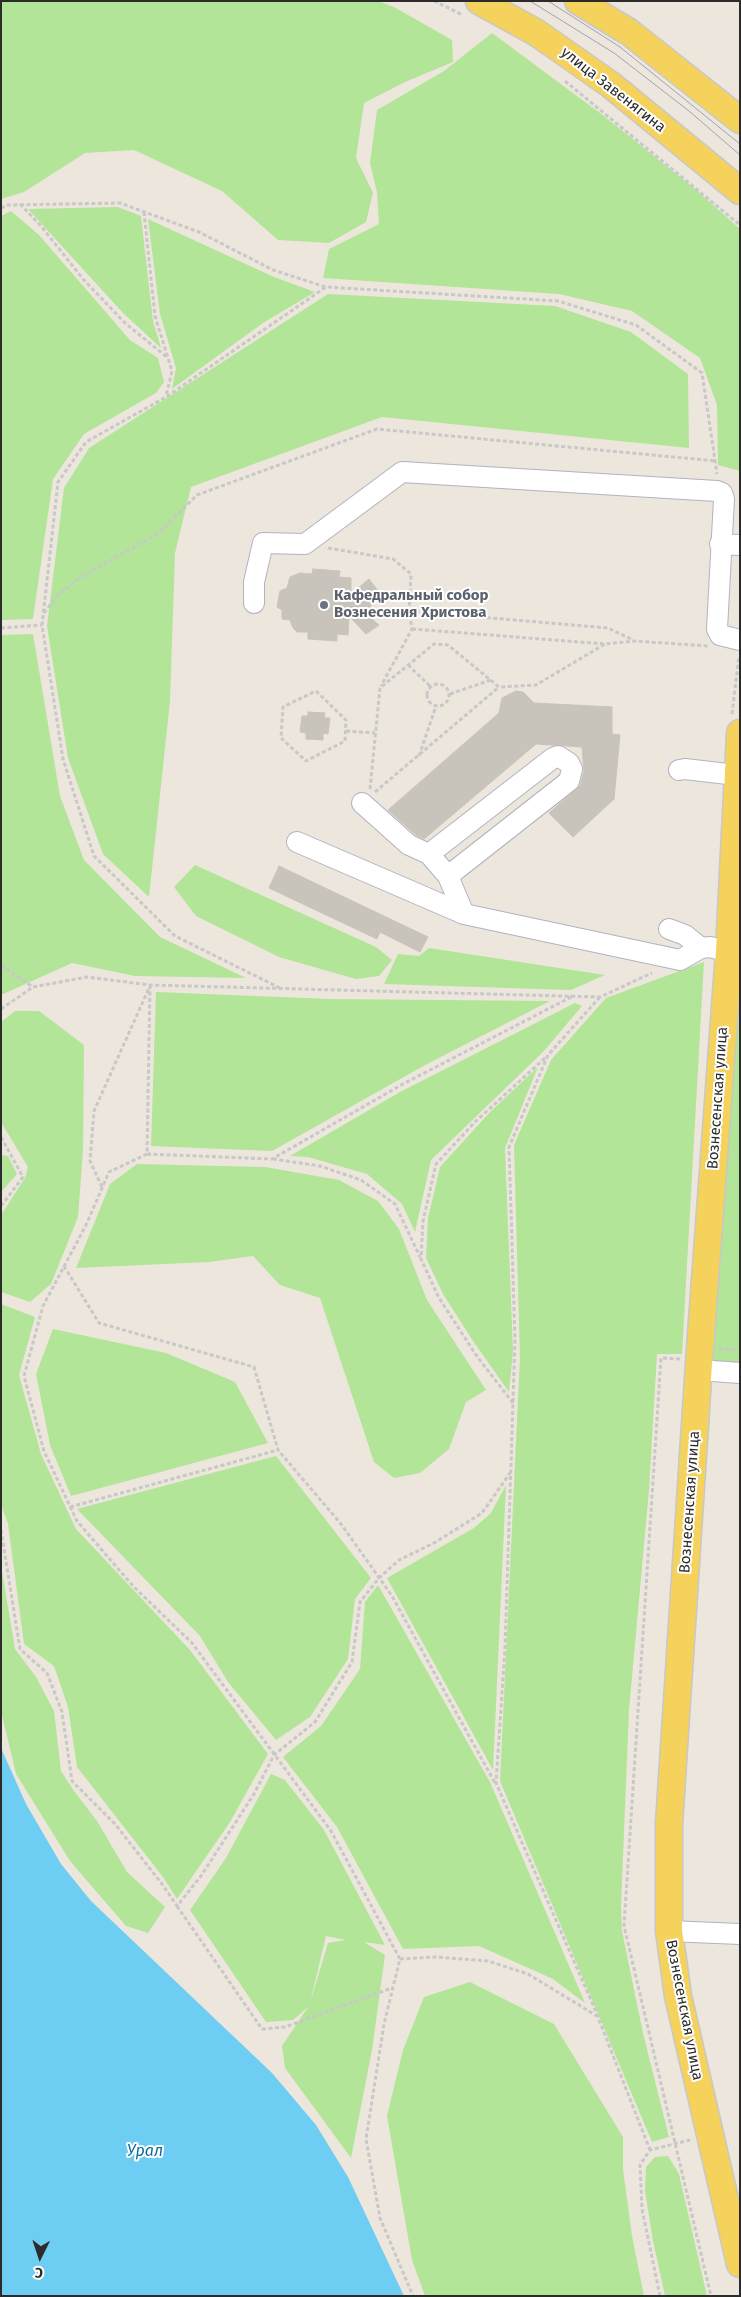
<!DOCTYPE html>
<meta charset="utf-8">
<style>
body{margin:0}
#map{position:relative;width:741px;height:2297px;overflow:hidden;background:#ede6dd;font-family:"Fira Sans",sans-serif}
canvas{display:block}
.frame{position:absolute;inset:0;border:2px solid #2b2b2b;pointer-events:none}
.north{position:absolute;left:15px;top:2232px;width:50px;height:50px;-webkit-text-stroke:4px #fff;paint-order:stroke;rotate:184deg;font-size:14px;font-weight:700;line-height:20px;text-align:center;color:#2b2b2b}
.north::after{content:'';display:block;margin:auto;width:18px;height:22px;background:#2b2b2b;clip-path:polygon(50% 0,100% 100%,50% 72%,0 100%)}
</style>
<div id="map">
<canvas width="741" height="2297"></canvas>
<div class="frame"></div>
<div class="north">С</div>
</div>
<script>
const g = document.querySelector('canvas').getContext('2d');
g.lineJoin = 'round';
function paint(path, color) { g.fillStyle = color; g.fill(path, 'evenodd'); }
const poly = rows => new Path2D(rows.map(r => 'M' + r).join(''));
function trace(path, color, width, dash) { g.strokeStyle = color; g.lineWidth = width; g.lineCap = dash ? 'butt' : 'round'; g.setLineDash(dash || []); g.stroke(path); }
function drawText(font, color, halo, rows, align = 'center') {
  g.font = font + ' "Fira Sans",sans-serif'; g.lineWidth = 4; g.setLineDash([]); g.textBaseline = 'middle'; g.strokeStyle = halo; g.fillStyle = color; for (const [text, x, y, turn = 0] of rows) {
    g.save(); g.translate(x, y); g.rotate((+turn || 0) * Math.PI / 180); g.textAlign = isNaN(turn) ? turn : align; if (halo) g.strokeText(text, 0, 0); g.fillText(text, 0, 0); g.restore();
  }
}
paint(poly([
 [1,1,378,1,394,7,452,40,453,62,405,82,364,103,356,158,373,193,366,222,329,243,278,240,222,191,134,150,85,153,24,192,1,199],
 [492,33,604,116,695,189,740,229,740,471,718,465,717,405,700,358,632,311,559,294,323,278,329,249,379,224,377,192,370,163,377,110,444,71],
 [118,207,141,216,153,321,161,348,123,313,28,209],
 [11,211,39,235,130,340,158,358,164,382,156,393,84,434,53,479,33,619,1,620,1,216],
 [148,219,274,277,315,292,263,323,172,389,176,368,160,314],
 [328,294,555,306,631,332,688,374,689,448,382,417,191,487,175,553,170,701,149,897,103,854,68,758,47,626,64,488,89,448],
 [33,634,60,796,84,860,160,937,246,978,135,976,72,963,1,995,1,635],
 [195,865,376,947,392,960,379,976,356,979,279,957,196,916,174,887],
 [429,948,605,975,571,990,384,984,398,954,419,956],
 [740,950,740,1372,711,1367],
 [704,962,682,1354,657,1354,649,1490,629,1710,621,1906,622,1931,643,2033,669,2137,652,2142,500,1781,520,1358,514,1145,551,1060,606,998],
 [156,992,330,999,550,1001,427,1064,272,1151,151,1146],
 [575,1003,582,1006,544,1051,431,1160,415,1232,402,1204,367,1174,308,1157,290,1156,400,1092],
 [15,1011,39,1011,84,1045,83,1151,78,1217,51,1284,30,1302,1,1292,1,1215,25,1178,28,1167,1,1122,1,1022],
 [538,1067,505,1148,513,1351,509,1392,473,1341,443,1294,426,1258,428,1218,440,1167,490,1112],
 [1,1155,8,1156,17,1174,1,1192],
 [137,1164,265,1167,339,1180,378,1201,399,1229,427,1300,486,1390,466,1402,449,1449,420,1473,394,1478,374,1462,320,1298,280,1285,253,1256,209,1262,76,1268,110,1184],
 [1,1304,35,1317,19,1375,41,1454,76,1529,190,1650,268,1754,230,1822,177,1899,163,1877,77,1767,68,1707,54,1666,24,1644,8,1524,1,1504],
 [53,1329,166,1353,235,1382,268,1443,71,1496,50,1445,36,1374],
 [276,1456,371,1578,355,1599,348,1659,310,1717,276,1740,228,1682,200,1636,77,1509],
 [506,1485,493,1770,387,1578,474,1528,491,1513],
 [1,1565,15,1649,36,1677,54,1711,61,1771,74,1791,97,1821,127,1872,165,1907,148,1933,126,1926,70,1861,16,1774,1,1711],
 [378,1585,490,1782,585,2003,553,1979,479,1946,403,1949,337,1827,283,1757,321,1726,360,1669,365,1602],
 [271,1774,285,1780,324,1830,385,1945,364,1942,385,1955,372,2050,351,2158,285,2068,282,2046,308,2007,293,2020,266,2022,190,1910,226,1858],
 [326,1936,346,1940,328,1943,310,2003],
 [470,1982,554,2024,623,2137,623,2169,632,2236,644,2296,425,2296,412,2260,387,2116,403,2050,424,1997],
 [668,2156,679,2174,707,2296,665,2296,653,2241,645,2191,646,2167,655,2157]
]), '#b2e598');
paint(poly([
 [1,1748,26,1804,61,1864,91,1901,272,2073,316,2125,348,2177,404,2296,1,2296]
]), '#6ecdf2');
const building = poly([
 [313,569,340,571,339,577,351,578,351,594,369,579,378,591,371,603,371,611,373,620,379,625,366,634,349,616,348,635,337,634,337,641,308,639,308,632,297,632,293,628,290,620,282,619,282,610,277,607,280,591,287,588,290,577,300,573,312,574,313,569],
 [516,691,523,692,534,703,612,707,612,734,620,735,614,799,573,837,549,813,580,786,584,771,582,747,536,744,424,839,416,835,388,810,499,713,502,698,516,691],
 [308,712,325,713,324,718,330,718,328,734,323,733,323,740,306,739,306,733,300,732,302,716,308,716,308,712],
 [279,866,428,937,420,952,380,932,377,939,269,888,279,866]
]);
paint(building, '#c9c4bb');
trace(building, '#c9c2b6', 1);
const minor = poly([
 [720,544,740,545],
 [254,603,254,582,263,543,305,544,402,472,717,491,722,493,724,499,717,629,720,635,740,640],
 [679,770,685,769,736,775],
 [362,803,409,845,429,854,448,876,464,914],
 [297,842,464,914,680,960,701,948,710,947,729,952],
 [429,854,553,758,558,756,569,763,572,769,569,781,448,876],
 [669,929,685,935,701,948],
 [699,1370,740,1373],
 [669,1931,740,1934]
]);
const major = poly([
 [479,1,537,33,611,85,740,191],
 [578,1,629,32,740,120],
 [740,733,729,952,700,1348,669,1824,669,1931,678,1996,740,2264]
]);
trace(minor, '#b1b3bf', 22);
trace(major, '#c8c8c8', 29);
trace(poly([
 [434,1,463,15],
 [565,81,740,225],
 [20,204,41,226,83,279,125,323,168,358],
 [1,208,8,205,120,203,199,232,273,270,326,287],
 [144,212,155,316,172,371,166,396],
 [328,548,393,559,411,574,409,611,412,629,381,686],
 [409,611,608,628,633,640],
 [44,613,57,596,76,580,159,533,197,495,377,429,716,461],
 [1,628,42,625],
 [412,629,605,644,635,641,708,646],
 [408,665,431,687],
 '427 695a11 11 0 1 1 22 0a11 11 0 1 1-22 0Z',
 [316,691,346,720,345,741,306,761,281,738,283,707,316,691],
 [450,694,491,680],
 [732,714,739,656],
 [346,731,375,733],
 [419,756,436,706],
 [370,789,380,688,434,644,448,645,499,687,536,685,605,644],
 [375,792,499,687],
 [1,965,33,987],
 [150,985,147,1154,109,1172,86,1225,43,1306,24,1376,44,1451,77,1521,133,1586,192,1643,331,1831,400,1959,384,2024,366,2139,380,2218,413,2296],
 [280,988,175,936,94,856,63,759,42,625,58,482,86,442,166,397,326,287,558,301,636,325,702,373,717,474],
 [600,997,548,1055,509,1147,515,1340,505,1648,496,1783,594,2007,650,2150],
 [1,1009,33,987,87,977,150,985,600,997,652,973],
 [1,1137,23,1177,1,1206],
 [147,1154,272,1159,403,1084,573,996],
 [273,1159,320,1166,361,1180,395,1204,420,1257],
 [102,1187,90,1161,94,1111,149,988],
 [64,1266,99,1323,254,1367,278,1450,341,1524,392,1596,495,1783],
 [719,1349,740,1350],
 [680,1359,661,1358,624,1926,711,2296],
 [513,1403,476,1355,439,1298,421,1259,423,1221,436,1164,475,1122,545,1058],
 [70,1507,278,1450],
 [1,1530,20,1649,47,1673,62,1712,72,1781,115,1824,162,1884,177,1906,201,1876,254,1794,274,1755,315,1722,352,1662,360,1602,379,1578,399,1560,434,1543,482,1513,510,1473],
 [177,1906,262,2029,285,2027,392,1988],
 [400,1959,436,1957,488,1961,528,1974,597,2016],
 [660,2296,642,2209,640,2165,650,2150,690,2140]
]), '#c8c8c8', 3, [4, 2.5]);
trace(minor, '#fff', 20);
trace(major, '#f4d25b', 26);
trace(poly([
 [530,1,614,53,689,111,740,155],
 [548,1,620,47,740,144]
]), '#9fa2b6', 1);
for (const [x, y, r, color] of [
 [324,605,5,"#6b7280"]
]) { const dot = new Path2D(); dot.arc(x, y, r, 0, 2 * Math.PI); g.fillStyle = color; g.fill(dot); trace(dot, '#fff', 2); }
drawText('15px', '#2b2b2b', '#fff', [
 ["улица Завенягина",613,90,38],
 ["Вознесенская улица",718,1098,-86],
 ["Вознесенская улица",690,1502,-86],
 ["Вознесенская улица",684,2010,79]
]);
drawText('bold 15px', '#5b616d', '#fff', [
 ["Кафедральный собор",334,596],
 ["Вознесения Христова",334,613]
], 'left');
drawText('italic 16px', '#0a6ba0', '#fff', [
 ["Урал",145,2152]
]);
</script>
